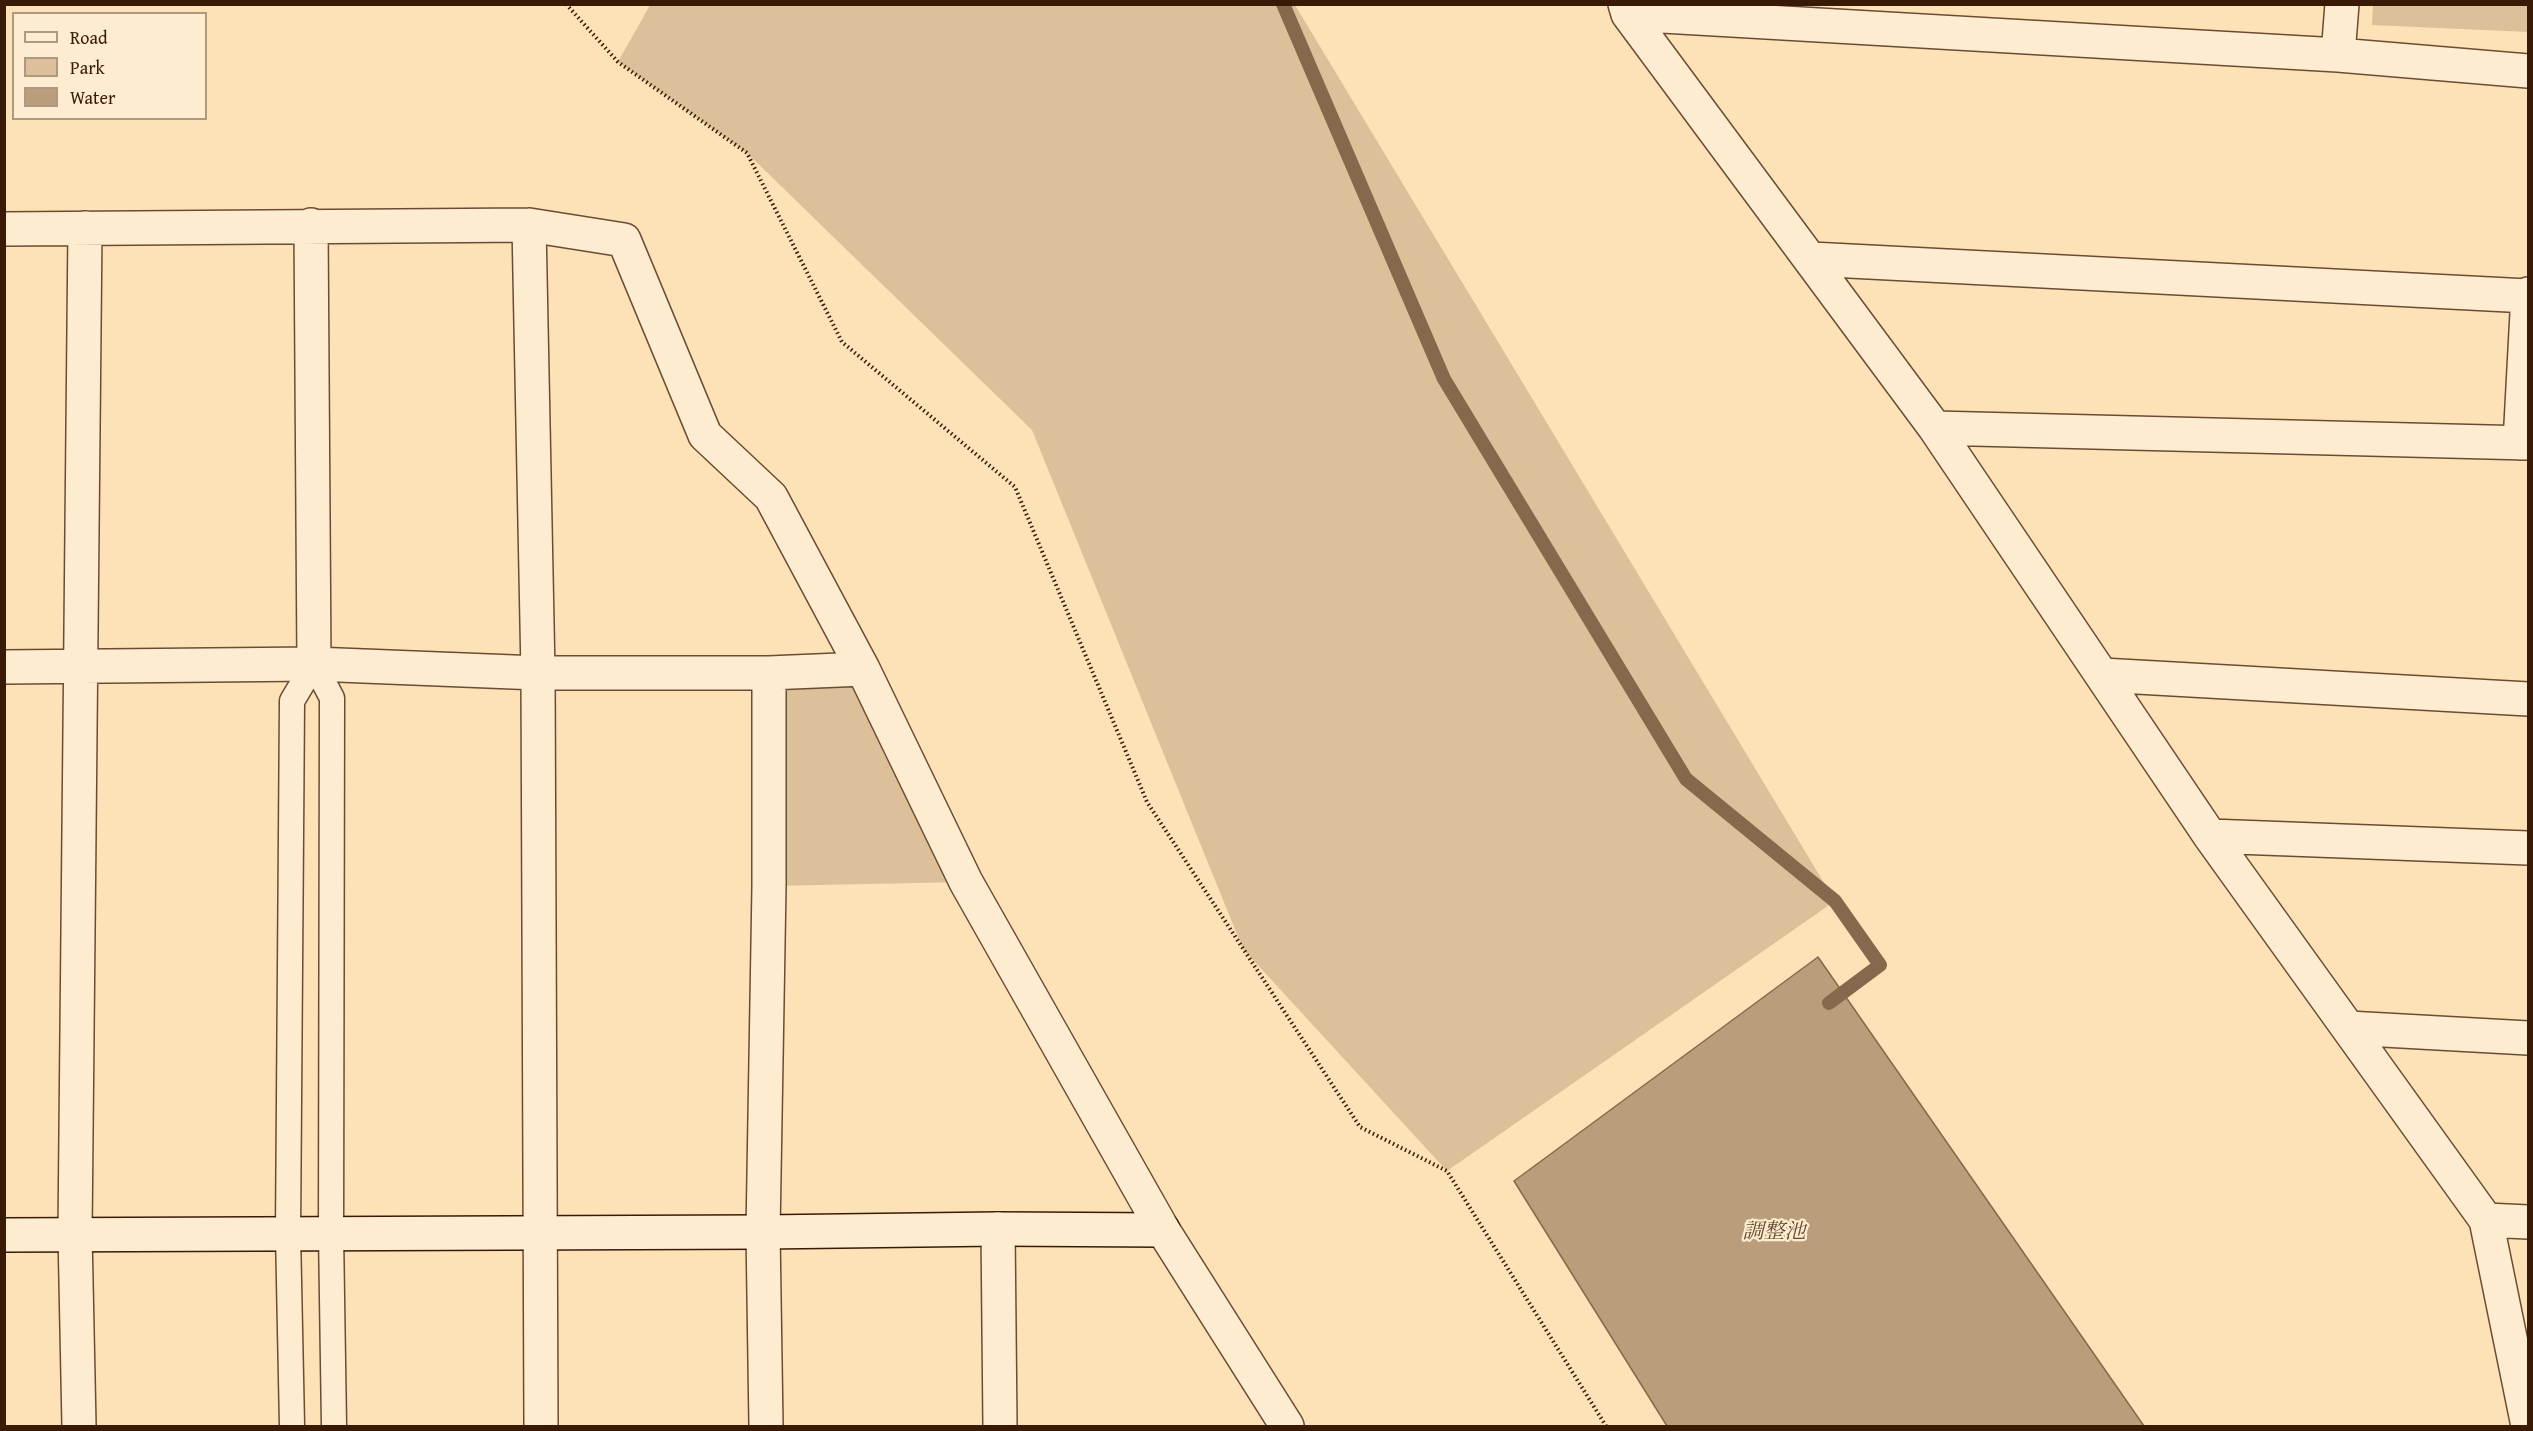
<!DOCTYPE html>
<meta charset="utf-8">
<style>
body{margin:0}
#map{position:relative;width:2533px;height:1431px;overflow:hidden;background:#fde2b7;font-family:"Gentium Book Plus",serif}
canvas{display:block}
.frame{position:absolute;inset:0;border:6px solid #391a07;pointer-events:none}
.legend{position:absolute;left:12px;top:12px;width:195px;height:108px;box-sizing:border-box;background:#feecd0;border:2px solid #af9880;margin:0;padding:8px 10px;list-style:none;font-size:18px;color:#391a07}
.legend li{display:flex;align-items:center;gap:12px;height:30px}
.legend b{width:30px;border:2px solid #af9880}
</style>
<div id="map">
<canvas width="2533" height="1431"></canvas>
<div class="frame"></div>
<ul class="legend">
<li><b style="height:8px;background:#feecd0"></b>Road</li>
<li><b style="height:16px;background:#dcc099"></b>Park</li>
<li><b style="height:16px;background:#ba9e7b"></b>Water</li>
</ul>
</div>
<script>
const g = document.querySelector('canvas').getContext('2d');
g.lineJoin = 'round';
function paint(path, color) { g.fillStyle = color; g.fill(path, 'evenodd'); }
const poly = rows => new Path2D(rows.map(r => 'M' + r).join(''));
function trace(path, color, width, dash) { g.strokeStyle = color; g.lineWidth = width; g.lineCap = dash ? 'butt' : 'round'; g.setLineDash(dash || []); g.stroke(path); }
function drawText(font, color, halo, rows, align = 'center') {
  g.font = font + ' "Gentium Book Plus","Noto Serif JP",serif'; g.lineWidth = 4.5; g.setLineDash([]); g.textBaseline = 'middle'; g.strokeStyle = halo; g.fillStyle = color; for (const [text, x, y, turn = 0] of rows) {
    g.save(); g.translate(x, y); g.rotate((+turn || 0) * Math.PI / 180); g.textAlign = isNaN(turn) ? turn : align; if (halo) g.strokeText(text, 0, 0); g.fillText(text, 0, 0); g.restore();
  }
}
paint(poly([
 [650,5,1295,5,1835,901,1447,1171,1243,949,1032,430,747,153,618,62],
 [2373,5,2528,5,2528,32,2372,25],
 [863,669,966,882,769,886,769,673]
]), '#dcc099');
const water = poly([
 [1818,957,2144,1426,1667,1426,1514,1181,1818,957]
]);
paint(water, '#ba9e7b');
trace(water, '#86694d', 1.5);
trace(poly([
 [1283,4,1444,379,1686,779,1835,901,1880,965,1829,1003]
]), '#86694d', 14);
const lane = poly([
 [314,664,332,698,331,1233,334,1426],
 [292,1426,288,1233,292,701,314,664]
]);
const street = poly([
 [1625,4,1628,14,1935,428,2210,836,2486,1220,2528,1426],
 [1628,14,2338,55,2528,71],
 [2338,55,2342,4],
 [311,225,314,664],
 [529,225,538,673,541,1426],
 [4,229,529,225,624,240,705,435,771,497,863,669,966,882,1163,1230,1287,1426],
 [1811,259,2528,296],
 [1935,428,2528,443],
 [2520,443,2528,294],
 [4,667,314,664,538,673,769,673,863,669],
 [2102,675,2528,699],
 [2210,836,2528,848],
 [2348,1028,2528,1038],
 [2486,1220,2528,1222],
 [998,1229,1000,1426],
 [79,1426,75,1233,85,228],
 [766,1426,763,1232,769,886,769,673]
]);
const secondary = poly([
 [4,1235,763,1232,998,1229,1163,1230]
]);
trace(lane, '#6a4c33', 27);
trace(street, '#6a4c33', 36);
trace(secondary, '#391a07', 36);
trace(poly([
 [566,4,618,62,747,153,842,342,1015,487,1147,802,1360,1127,1447,1171,1606,1426]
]), '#391a07', 4, [1.5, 3]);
trace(lane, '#feecd0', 24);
trace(street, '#feecd0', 33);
trace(secondary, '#feecd0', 33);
drawText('italic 21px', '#664830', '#feecd0', [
 ["調整池",1774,1233]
]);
</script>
